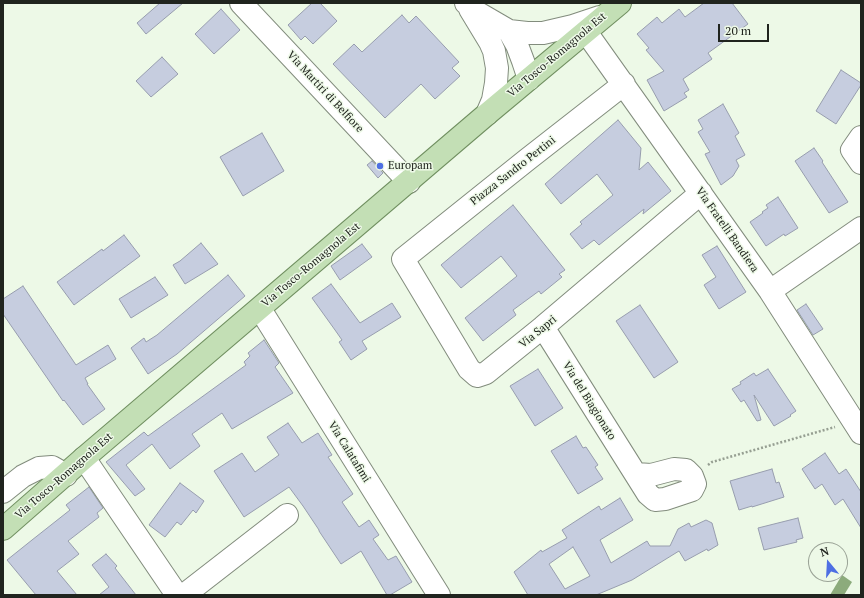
<!DOCTYPE html>
<style>
body{margin:0}
#map{position:relative;width:864px;height:598px;overflow:hidden;background:#edf9e7;font-family:"PT Serif",serif}
canvas{display:block}
.frame{position:absolute;inset:0;border:4px solid #20241e;pointer-events:none}
.north{position:absolute;left:808px;top:542px;width:40px;height:40px;box-sizing:border-box;background:#edf9e7;border:1px solid #9ba497;border-radius:50%;rotate:342deg;font-size:11px;font-weight:700;line-height:16px;text-align:center;color:#20241e}
.north::after{content:'';display:block;margin:auto;width:14px;height:18px;background:#4e6fe3;clip-path:polygon(50% 0,100% 100%,50% 72%,0 100%)}
.scale{position:absolute;left:718px;top:24px;width:51px;height:18px;box-sizing:border-box;border:2px solid #20241e;border-top:0;padding-left:5px;font-size:12px;line-height:14px;white-space:nowrap;color:#20241e;-webkit-text-stroke:3px #edf9e7;paint-order:stroke}
</style>
<div id="map">
<canvas width="864" height="598"></canvas>
<div class="frame"></div>
<div class="north">N</div>
<div class="scale">20 m</div>
</div>
<script>
const g = document.querySelector('canvas').getContext('2d');
g.lineJoin = 'round';
function paint(path, color) { g.fillStyle = color; g.fill(path, 'evenodd'); }
const poly = rows => new Path2D(rows.map(r => 'M' + r).join(''));
function trace(path, color, width, dash) { g.strokeStyle = color; g.lineWidth = width; g.lineCap = dash ? 'butt' : 'round'; g.setLineDash(dash || []); g.stroke(path); }
function drawText(font, color, halo, rows, align = 'center') {
  g.font = font + ' "PT Serif",serif'; g.lineWidth = 3; g.setLineDash([]); g.textBaseline = 'middle'; g.strokeStyle = halo; g.fillStyle = color; for (const [text, x, y, turn = 0] of rows) {
    g.save(); g.translate(x, y); g.rotate((+turn || 0) * Math.PI / 180); g.textAlign = isNaN(turn) ? turn : align; if (halo) g.strokeText(text, 0, 0); g.fillText(text, 0, 0); g.restore();
  }
}
paint(poly([
 [842,575,852,582,844,595,830,595]
]), '#8cab7c');
const building = poly([
 [160,3,183,3,146,34,137,23,160,3],
 [312,3,320,3,337,21,313,44,305,36,301,40,288,25,312,3],
 [704,3,732,3,748,24,708,53,712,59,683,79,689,90,684,93,687,97,664,111,647,80,664,71,646,50,649,48,637,34,657,17,662,23,679,9,685,17,704,3],
 [221,9,240,30,214,54,195,34,221,9],
 [402,15,409,23,416,16,459,62,452,68,460,76,435,99,421,84,385,118,333,64,354,44,362,52,402,15],
 [162,57,178,74,151,97,136,81,162,57],
 [841,70,861,83,861,85,836,124,816,111,841,70],
 [723,104,739,133,735,136,745,155,736,160,739,166,733,176,721,185,705,154,710,152,698,132,703,129,698,120,723,104],
 [618,120,641,148,639,170,648,162,671,191,643,214,644,209,599,245,594,240,582,249,570,234,582,224,580,222,613,195,597,174,561,204,545,184,618,120],
 [262,133,284,171,243,196,220,157,262,133],
 [814,148,823,161,822,162,848,202,829,213,795,161,814,148],
 [372,161,383,173,378,178,367,165,372,161],
 [778,197,798,228,785,236,784,234,766,246,750,222,763,213,762,212,768,208,766,205,778,197],
 [513,205,565,270,559,274,562,277,541,294,539,291,513,310,516,315,483,341,465,318,517,276,501,256,461,288,441,265,513,205],
 [124,235,140,256,74,305,57,282,102,249,103,251,124,235],
 [201,243,218,264,185,284,173,265,180,261,201,243],
 [362,244,372,257,340,280,331,266,362,244],
 [717,246,746,292,719,309,704,285,716,277,702,255,717,246],
 [228,275,245,296,177,354,148,374,131,348,144,338,146,342,157,335,228,275],
 [155,277,168,295,131,318,119,299,155,277],
 [331,284,360,323,392,303,401,317,362,341,367,349,351,360,339,342,342,340,335,330,312,298,331,284],
 [23,286,76,365,108,345,116,359,85,378,88,384,87,384,105,409,83,425,64,400,63,401,3,314,3,299,23,286],
 [806,304,823,329,813,335,797,310,806,304],
 [640,305,678,362,654,378,616,321,640,305],
 [264,340,279,363,275,367,293,393,232,429,222,413,192,434,200,446,170,469,152,444,126,465,145,489,135,496,106,462,144,432,148,436,246,365,244,362,250,356,248,353,264,340],
 [538,369,563,408,535,426,510,386,538,369],
 [768,369,796,411,790,415,791,416,774,426,754,395,761,420,757,421,744,400,741,402,732,389,741,384,740,382,754,373,756,376,768,369],
 [288,423,302,443,318,433,332,455,328,457,353,494,342,502,359,527,369,520,379,535,373,539,388,560,396,556,412,582,390,595,387,595,361,551,341,564,319,531,319,530,303,506,289,487,244,517,214,471,242,453,255,472,279,455,267,437,288,423],
 [576,436,583,448,586,447,598,465,595,467,603,479,578,494,551,451,576,436],
 [825,453,839,474,846,469,861,492,861,528,843,499,835,505,822,484,815,489,802,469,825,453],
 [772,469,776,483,779,482,784,497,752,507,752,506,739,510,730,481,772,469],
 [180,483,204,501,196,513,193,510,181,525,177,522,165,537,149,525,180,483],
 [89,487,103,508,97,513,99,517,68,541,79,554,57,571,77,595,36,595,7,560,32,540,70,510,66,505,89,487],
 [620,498,633,520,600,540,611,563,647,541,650,546,670,546,678,529,689,523,691,527,706,520,712,523,718,545,708,551,707,549,685,561,679,551,632,580,596,595,528,595,514,572,541,550,542,552,567,538,562,530,599,506,601,510,620,498],
 [573,547,590,576,565,589,549,564,573,547],
 [798,518,803,538,796,540,797,542,764,550,758,528,798,518],
 [106,554,117,566,115,568,136,595,99,595,109,587,92,565,106,554]
]);
paint(building, '#c6cddf');
trace(building, '#979dae', 1);
const minor = poly([
 [241,3,409,182],
 [466,3,478,13,509,31,527,33,543,33,573,26,600,17],
 [470,9,490,42,494,51,497,68,496,83,493,100,487,114],
 [509,31,517,45,523,61,529,79],
 [586,32,770,291,861,433],
 [624,84,528,159,403,259,469,369,477,376,486,373,543,327,701,193],
 [861,137,852,150,861,163],
 [770,291,861,228],
 [260,309,439,595],
 [543,327,648,494,655,500,665,499,692,490,695,484,692,476,686,470,674,469,651,475,636,474],
 [84,458,177,595],
 [3,492,23,476,39,468,52,467,66,475],
 [184,595,287,515]
]);
const major = poly([
 [3,529,84,458,487,114,620,3]
]);
trace(minor, '#828c7d', 24);
trace(major, '#708f60', 24);
trace(poly([
 [708,465,712,462,835,427]
]), '#969f92', 2.5, [2, 2]);
trace(minor, '#fff', 22);
trace(major, '#c3dfb5', 22);
for (const [x, y, r, color] of [
 [380,166,4,"#4e6fe3"]
]) { const dot = new Path2D(); dot.arc(x, y, r, 0, 2 * Math.PI); g.fillStyle = color; g.fill(dot); trace(dot, '#edf9e7', 1.5); }
drawText('11px', '#20241e', '#edf9e7', [
 ["Via Tosco-Romagnola Est",557,55,-40],
 ["Via Martiri di Belfiore",325,92,47],
 ["Piazza Sandro Pertini",513,171,-38],
 ["Via Fratelli Bandiera",727,230,55],
 ["Via Tosco-Romagnola Est",311,265,-40],
 ["Via Sapri",538,332,-39],
 ["Via del Biagionato",589,401,58],
 ["Via Calatafimi",349,452,58],
 ["Via Tosco-Romagnola Est",64,476,-41]
]);
drawText('11px', '#20241e', '#edf9e7', [
 ["Europam",388,166]
], 'left');
</script>
